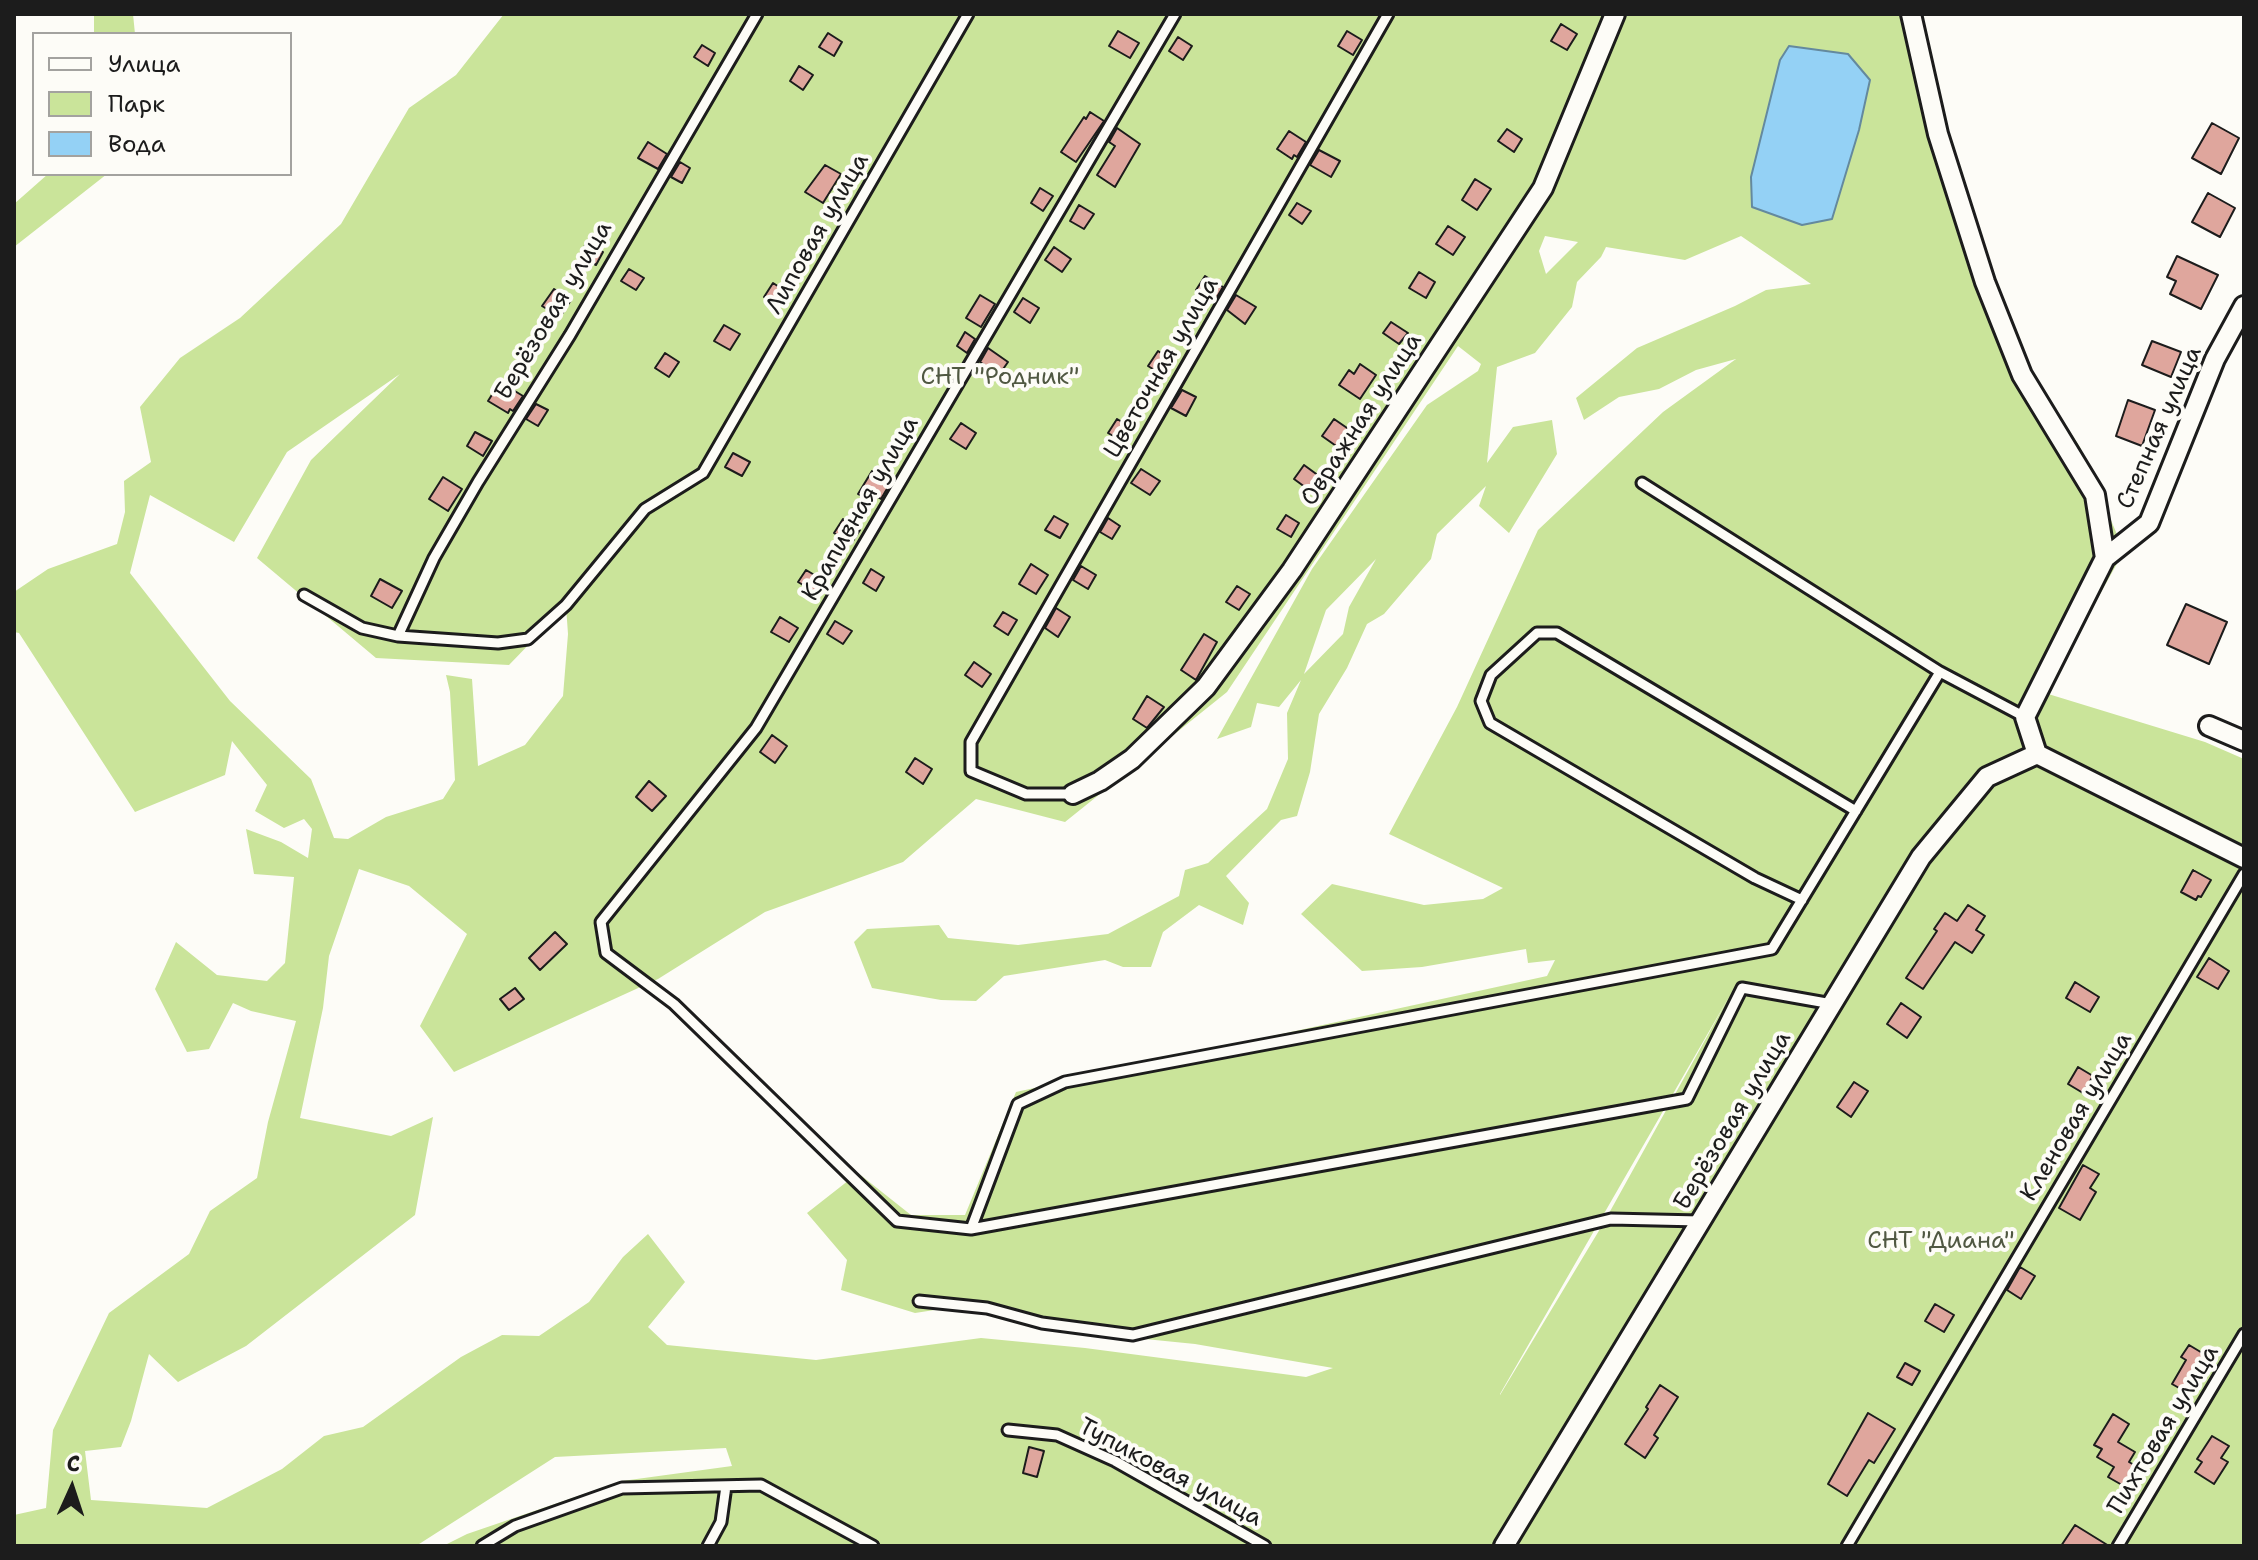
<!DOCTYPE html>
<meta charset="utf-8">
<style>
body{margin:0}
#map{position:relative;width:2258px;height:1560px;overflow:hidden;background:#fdfcf7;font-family:"Shantell Sans",sans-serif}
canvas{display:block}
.frame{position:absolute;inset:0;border:16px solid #1c1c1c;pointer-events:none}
.legend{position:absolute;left:32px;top:32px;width:260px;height:144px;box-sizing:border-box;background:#fdfcf7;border:2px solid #a3a29f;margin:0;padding:10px 14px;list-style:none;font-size:24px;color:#1c1c1c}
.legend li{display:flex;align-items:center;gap:16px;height:40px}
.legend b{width:40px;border:2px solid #a3a29f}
.north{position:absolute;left:32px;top:1448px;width:80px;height:80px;-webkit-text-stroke:6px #fdfcf7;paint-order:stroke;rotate:3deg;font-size:22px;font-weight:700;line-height:32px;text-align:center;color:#1c1c1c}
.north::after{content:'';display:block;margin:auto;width:28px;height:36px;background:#1c1c1c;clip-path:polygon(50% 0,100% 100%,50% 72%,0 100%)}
</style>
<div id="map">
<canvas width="2258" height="1560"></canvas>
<div class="frame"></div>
<ul class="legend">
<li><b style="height:10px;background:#fdfcf7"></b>Улица</li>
<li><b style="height:22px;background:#cae49a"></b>Парк</li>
<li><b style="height:22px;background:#94d1f5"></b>Вода</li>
</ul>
<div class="north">С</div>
</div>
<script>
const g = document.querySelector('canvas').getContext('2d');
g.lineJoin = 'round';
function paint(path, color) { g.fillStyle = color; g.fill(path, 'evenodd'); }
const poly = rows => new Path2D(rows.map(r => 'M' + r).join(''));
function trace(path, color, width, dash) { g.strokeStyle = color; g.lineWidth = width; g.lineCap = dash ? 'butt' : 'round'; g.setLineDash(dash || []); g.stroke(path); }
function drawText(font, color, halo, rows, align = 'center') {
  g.font = font + ' "Shantell Sans",sans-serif'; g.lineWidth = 8; g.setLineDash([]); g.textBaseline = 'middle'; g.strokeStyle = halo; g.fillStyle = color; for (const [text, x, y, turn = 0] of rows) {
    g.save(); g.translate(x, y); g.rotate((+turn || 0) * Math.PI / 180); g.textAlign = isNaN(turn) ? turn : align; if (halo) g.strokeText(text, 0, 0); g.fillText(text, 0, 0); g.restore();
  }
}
paint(poly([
 [94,14,133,14,135,34,94,34],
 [504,14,1917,14,1926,28,1944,132,2000,308,2040,386,2080,447,2124,551,2045,693,2205,742,2244,759,2244,1546,443,1546,467,1534,622,1481,732,1466,726,1448,555,1457,416,1546,14,1546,14,1515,46,1508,53,1430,109,1313,189,1254,210,1211,257,1178,268,1122,296,1021,251,1011,233,1003,209,1049,187,1052,155,989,176,942,217,975,267,981,285,963,294,877,254,874,246,829,281,842,308,858,312,829,304,819,284,828,255,811,267,785,232,741,225,775,135,812,19,633,14,632,14,592,48,569,117,544,125,512,124,481,151,462,140,407,180,358,240,318,341,224,409,108,456,75],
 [1545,236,1578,242,1546,274,1539,251],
 [1741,236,1811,284,1766,290,1735,306,1637,348,1576,398,1584,420,1619,397,1659,389,1696,370,1736,359,1663,412,1538,530,1457,707,1389,834,1503,888,1483,899,1424,905,1332,884,1301,914,1362,971,1422,967,1526,949,1528,963,1555,960,1547,976,1016,1092,965,1215,911,1215,858,1173,807,1213,847,1260,841,1290,915,1313,967,1305,1105,1335,1195,1344,1333,1368,1306,1377,1085,1348,981,1338,816,1360,667,1345,648,1327,685,1282,648,1234,623,1257,589,1302,539,1336,502,1335,461,1357,363,1427,324,1436,282,1469,207,1508,91,1500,85,1451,121,1447,131,1421,149,1354,178,1382,246,1346,415,1215,433,1117,391,1136,300,1118,323,1008,329,956,359,869,409,886,467,934,420,1026,454,1072,658,979,765,912,903,862,976,799,1065,822,1227,692,1458,346,1481,364,1478,371,1427,405,1312,569,1217,739,1251,727,1257,703,1279,707,1301,680,1287,713,1288,759,1267,809,1208,863,1185,870,1179,896,1108,934,1018,945,948,938,939,925,867,929,854,942,872,988,941,1000,976,1001,1004,976,1105,960,1123,967,1151,967,1163,932,1199,905,1243,925,1249,903,1226,876,1281,820,1297,816,1310,772,1319,714,1347,668,1367,624,1384,614,1431,559,1437,534,1486,486,1479,506,1509,533,1557,454,1552,420,1513,427,1487,463,1497,367,1535,353,1572,307,1577,282,1601,257,1606,247,1685,260],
 [400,374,311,460,257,558,376,658,509,665,566,606,568,634,563,696,525,745,478,766,472,679,446,675,450,692,455,780,443,799,386,817,348,839,334,838,311,779,230,701,130,573,150,495,234,542,287,452],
 [1376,559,1349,607,1343,634,1304,674,1326,610],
 [1730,995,1603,1224,1500,1395,1500,1394],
 [48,174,107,174,14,247,14,204]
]), '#cae49a');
const water = poly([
 [1789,46,1848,54,1870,80,1859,130,1832,219,1802,225,1752,207,1751,177,1780,60,1789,46]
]);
paint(water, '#94d1f5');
trace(water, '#64899e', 2);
const building = poly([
 [1561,24,1577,34,1567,50,1551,41,1561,24],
 [1118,31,1139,43,1130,58,1109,46,1118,31],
 [1347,31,1362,40,1353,55,1338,46,1347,31],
 [828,33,842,42,834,56,819,47,828,33],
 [1178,37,1192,46,1183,60,1169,51,1178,37],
 [702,45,715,53,708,66,694,57,702,45],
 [799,66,813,75,803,90,790,81,799,66],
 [1090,112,1104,121,1076,162,1061,152,1084,117,1086,119,1090,112],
 [2212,123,2239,138,2221,174,2192,158,2212,123],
 [1117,128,1140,144,1115,187,1097,175,1115,146,1109,142,1117,128],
 [1507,129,1522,139,1514,152,1498,141,1507,129],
 [1289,131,1306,142,1297,157,1294,155,1292,159,1277,149,1289,131],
 [648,142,667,154,658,169,638,158,648,142],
 [1319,150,1340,161,1331,177,1310,165,1319,150],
 [680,162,690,168,682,183,671,177,680,162],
 [825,165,841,174,823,203,805,192,825,165],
 [1475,179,1491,189,1477,210,1462,200,1475,179],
 [1040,188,1053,196,1043,211,1031,203,1040,188],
 [2208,193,2235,208,2220,237,2192,222,2208,193],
 [1297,203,1311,211,1302,224,1289,215,1297,203],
 [1079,205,1094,214,1084,229,1070,221,1079,205],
 [1448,226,1465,237,1453,255,1436,244,1448,226],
 [587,242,603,252,596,265,579,256,587,242],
 [1054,247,1071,259,1062,272,1045,260,1054,247],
 [2177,256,2218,275,2201,309,2170,294,2176,281,2167,277,2177,256],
 [629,269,644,278,636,290,621,281,629,269],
 [1419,272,1435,282,1426,298,1409,288,1419,272],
 [1205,276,1223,287,1214,302,1196,290,1205,276],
 [773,283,787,292,778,306,764,297,773,283],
 [554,289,571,300,560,317,542,306,554,289],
 [980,295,995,304,981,327,966,318,980,295],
 [1236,295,1256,307,1245,324,1227,310,1236,295],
 [1023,298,1039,308,1030,323,1014,312,1023,298],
 [1391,322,1408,333,1399,344,1383,333,1391,322],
 [724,325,740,334,730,350,714,341,724,325],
 [965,332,975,339,967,353,957,346,965,332],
 [2152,341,2181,352,2171,377,2142,365,2152,341],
 [988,348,1008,362,999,375,980,362,988,348],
 [1158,351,1173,361,1164,376,1148,366,1158,351],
 [665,353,679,362,669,377,655,368,665,353],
 [1360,364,1376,375,1360,399,1339,385,1349,370,1354,374,1360,364],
 [500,382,523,396,513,411,510,409,508,413,488,401,500,382],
 [1182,390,1196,397,1186,416,1171,408,1182,390],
 [2128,400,2155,410,2142,446,2116,436,2128,400],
 [536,404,548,410,538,426,526,419,536,404],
 [1117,419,1134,429,1125,443,1108,433,1117,419],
 [1334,419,1350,430,1339,448,1322,436,1334,419],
 [961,423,976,433,966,449,950,439,961,423],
 [475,432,492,441,483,456,467,446,475,432],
 [733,453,750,462,742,476,725,467,733,453],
 [1304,465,1319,476,1309,490,1294,479,1304,465],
 [1141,469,1160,481,1150,495,1131,483,1141,469],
 [872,471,891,482,881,499,874,495,870,501,858,494,872,471],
 [443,477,462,489,448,511,429,499,443,477],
 [1286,515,1299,523,1291,537,1277,529,1286,515],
 [1054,516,1068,524,1060,538,1045,530,1054,516],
 [1108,518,1120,526,1112,539,1100,532,1108,518],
 [843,519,860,530,851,544,834,533,843,519],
 [1031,564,1048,575,1036,594,1019,584,1031,564],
 [1081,566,1096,575,1088,589,1073,580,1081,566],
 [871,569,884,577,876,591,863,583,871,569],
 [806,570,823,580,815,592,798,582,806,570],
 [380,579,402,591,392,608,371,596,380,579],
 [1237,586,1250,594,1239,610,1226,602,1237,586],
 [2186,604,2227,622,2209,664,2167,645,2186,604],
 [1056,608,1070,617,1058,637,1045,628,1056,608],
 [1003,612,1017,620,1008,635,994,626,1003,612],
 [780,617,798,628,789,642,771,632,780,617],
 [835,621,852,631,843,644,827,634,835,621],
 [1204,634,1217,642,1196,680,1181,670,1204,634],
 [974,662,991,674,982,687,965,675,974,662],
 [1147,696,1164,707,1147,728,1133,719,1147,696],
 [772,735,787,746,775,763,760,752,772,735],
 [915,758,932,769,923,784,906,772,915,758],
 [649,781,666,796,652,811,636,797,649,781],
 [2193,870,2211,880,2201,897,2198,896,2196,900,2181,892,2193,870],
 [1968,905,1985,916,1976,930,1984,935,1972,953,1955,942,1923,989,1906,978,1937,931,1934,929,1945,913,1957,921,1968,905],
 [555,932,567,944,540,970,529,958,555,932],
 [2209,958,2229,971,2218,989,2197,977,2209,958],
 [2075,982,2099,997,2090,1012,2066,998,2075,982],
 [515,988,524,999,509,1010,500,999,515,988],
 [1901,1003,1921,1017,1907,1038,1887,1024,1901,1003],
 [2078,1067,2093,1076,2083,1093,2068,1084,2078,1067],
 [1854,1082,1868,1091,1851,1117,1837,1107,1854,1082],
 [2083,1165,2099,1174,2090,1188,2096,1192,2080,1220,2059,1208,2083,1165],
 [2020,1267,2035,1276,2021,1299,2007,1290,2020,1267],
 [1935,1304,1954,1315,1944,1332,1925,1321,1935,1304],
 [2189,1345,2209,1357,2188,1393,2172,1384,2186,1360,2181,1357,2189,1345],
 [1905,1363,1920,1371,1912,1385,1897,1377,1905,1363],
 [1660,1385,1678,1397,1654,1435,1658,1438,1645,1458,1625,1444,1648,1409,1646,1407,1660,1385],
 [1868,1413,1895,1429,1874,1463,1869,1460,1847,1496,1828,1484,1868,1413],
 [2113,1414,2129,1424,2118,1442,2135,1452,2129,1462,2141,1469,2129,1489,2108,1477,2114,1467,2097,1457,2102,1449,2094,1445,2113,1414],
 [2212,1436,2229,1446,2221,1458,2228,1462,2214,1484,2195,1472,2202,1462,2197,1459,2212,1436],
 [1029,1447,1044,1451,1037,1477,1023,1473,1029,1447],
 [2075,1525,2109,1546,2061,1546,2075,1525]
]);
paint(building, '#dfa69d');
trace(building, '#1c1c1c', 2);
const service = poly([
 [1175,14,756,728,601,922,606,953,674,1004,897,1221,971,1229,1018,1104,1065,1082,1772,949,1940,672,2025,717],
 [1642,483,1940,672],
 [304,595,362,628,398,636,498,643,528,639,566,605,645,509,703,473,968,14],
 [398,636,434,558,478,482,570,335,757,14],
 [1073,794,1026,794,971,771,971,742,1388,14],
 [1802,900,1755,878,1490,723,1481,701,1491,675,1537,633,1557,633,1856,811],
 [971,1229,1687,1099,1742,988,1832,1004],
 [919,1301,987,1308,1042,1323,1133,1335,1611,1219,1700,1221],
 [1008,1430,1057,1435,1115,1461,1265,1546],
 [482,1546,515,1526,622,1488,761,1485,873,1546],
 [708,1546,721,1522,726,1486],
 [1847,1546,2244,874],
 [2118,1546,2244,1334]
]);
const minor = poly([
 [1911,14,1938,134,1985,282,2022,375,2095,495,2105,558,2025,717,2037,754,2244,858],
 [2105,558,2149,523,2215,359,2244,306],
 [2209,726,2244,741],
 [1073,794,1100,781,1132,759,1206,687,1292,570,1543,188,1615,14],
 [1504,1546,1921,857,1987,777,2037,754]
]);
trace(service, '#1c1c1c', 15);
trace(minor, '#1c1c1c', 24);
trace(service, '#fdfcf7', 9);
trace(minor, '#fdfcf7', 18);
drawText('24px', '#1c1c1c', '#fdfcf7', [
 ["Липовая улица",818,234,-60],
 ["Берёзовая улица",554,311,-59],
 ["Цветочная улица",1162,368,-60],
 ["Овражная улица",1362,420,-57],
 ["Степная улица",2160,428,-66],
 ["Крапивная улица",861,509,-60],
 ["Кленовая улица",2077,1117,-59],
 ["Берёзовая улица",1733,1121,-59],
 ["Пихтовая улица",2164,1430,-59],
 ["Тупиковая улица",1170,1473,28]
]);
drawText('24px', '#505842', '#fdfcf7', [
 ["СНТ \"Родник\"",1000,378],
 ["СНТ \"Диана\"",1941,1242]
]);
</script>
